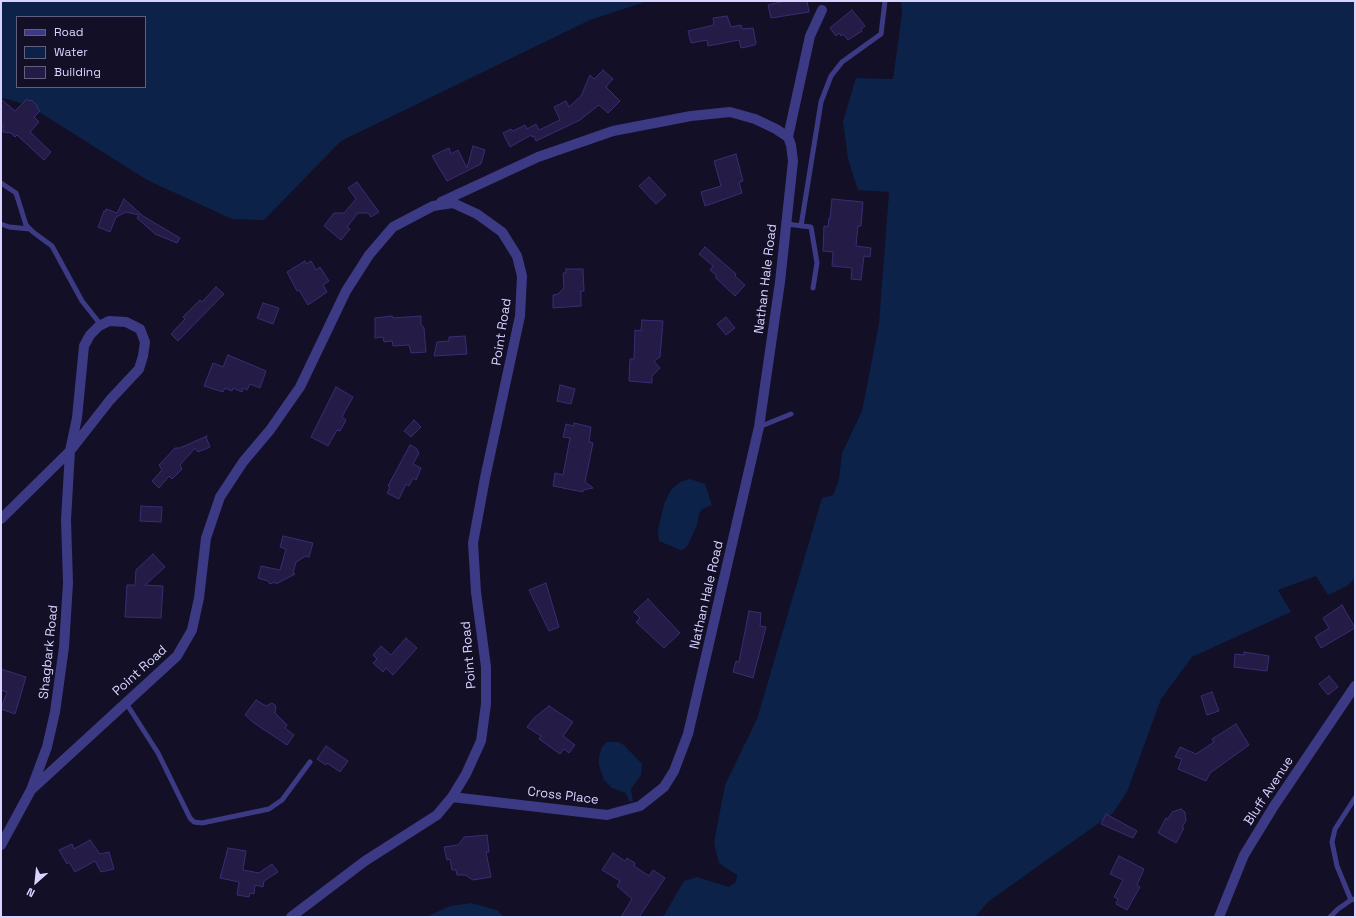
<!DOCTYPE html>
<style>
body{margin:0}
#map{position:relative;width:1356px;height:918px;overflow:hidden;background:#130f26;font-family:"Space Grotesk",sans-serif}
canvas{display:block}
.frame{position:absolute;inset:0;border:2px solid #d9d4ff;pointer-events:none}
.legend{position:absolute;left:16px;top:16px;width:130px;height:72px;box-sizing:border-box;background:#130f26;border:1px solid #625e7d;margin:0;padding:5px 7px;list-style:none;font-size:12px;color:#d9d4ff}
.legend li{display:flex;align-items:center;gap:8px;height:20px}
.legend b{width:20px;border:1px solid #625e7d}
.north{position:absolute;left:16px;top:862px;width:40px;height:40px;-webkit-text-stroke:3px #130f26;paint-order:stroke;rotate:207deg;font-size:11px;font-weight:700;line-height:16px;text-align:center;color:#d9d4ff}
.north::after{content:'';display:block;margin:auto;width:14px;height:18px;background:#d9d4ff;clip-path:polygon(50% 0,100% 100%,50% 72%,0 100%)}
</style>
<div id="map">
<canvas width="1356" height="918"></canvas>
<div class="frame"></div>
<ul class="legend">
<li><b style="height:5px;background:#3d3a85"></b>Road</li>
<li><b style="height:11px;background:#0c2248"></b>Water</li>
<li><b style="height:11px;background:#241b47"></b>Building</li>
</ul>
<div class="north">N</div>
</div>
<script>
const g = document.querySelector('canvas').getContext('2d');
g.lineJoin = 'round';
function paint(path, color) { g.fillStyle = color; g.fill(path, 'evenodd'); }
const poly = rows => new Path2D(rows.map(r => 'M' + r).join(''));
function trace(path, color, width, dash) { g.strokeStyle = color; g.lineWidth = width; g.lineCap = dash ? 'butt' : 'round'; g.setLineDash(dash || []); g.stroke(path); }
function drawText(font, color, halo, rows, align = 'center') {
  g.font = font + ' "Space Grotesk",sans-serif'; g.lineWidth = 3; g.setLineDash([]); g.textBaseline = 'middle'; g.strokeStyle = halo; g.fillStyle = color; for (const [text, x, y, turn = 0] of rows) {
    g.save(); g.translate(x, y); g.rotate((+turn || 0) * Math.PI / 180); g.textAlign = isNaN(turn) ? turn : align; if (halo) g.strokeText(text, 0, 0); g.fillText(text, 0, 0); g.restore();
  }
}
paint(poly([
 [1,1,648,1,590,20,341,141,264,220,232,219,147,180,28,105,3,98,1,100],
 [17,17,145,17,145,87,17,87],
 [901,1,1355,1,1355,578,1347,586,1328,595,1316,576,1278,590,1291,612,1192,657,1161,699,1127,792,1113,813,989,901,975,917,663,917,684,881,697,877,729,887,736,882,737,875,719,863,714,843,725,785,757,719,822,498,833,495,839,480,842,453,862,411,879,324,889,192,858,190,848,159,843,121,856,78,893,79,902,13],
 [690,479,705,484,712,505,702,509,699,514,697,525,688,545,684,549,680,550,659,541,658,530,664,504,671,490,680,482],
 [607,742,618,742,624,745,642,764,641,775,631,789,633,802,629,801,626,793,612,788,604,780,599,765,599,756,602,747],
 [471,903,497,910,504,917,426,917,450,906]
]), '#0c2248');
const building = poly([
 [785,1,807,1,809,12,771,18,768,5,785,1],
 [852,10,865,26,861,29,862,31,848,40,843,34,841,36,839,33,836,36,830,28,852,10],
 [727,16,731,27,741,25,742,29,753,28,756,43,755,45,741,48,739,40,708,46,707,40,691,43,688,31,714,25,713,18,727,16],
 [603,70,613,79,606,87,620,101,608,113,599,105,580,120,536,141,534,136,532,137,531,135,510,147,503,133,511,129,513,131,525,125,527,129,536,124,539,130,560,120,554,107,566,101,569,107,581,96,590,75,594,79,603,70],
 [1,99,15,111,27,99,30,101,31,100,38,106,37,108,40,111,34,117,39,122,30,132,51,152,44,160,17,135,15,137,11,133,3,132,3,125,1,123,1,99],
 [473,146,485,150,481,164,447,181,432,156,449,148,451,154,458,150,467,168,473,146],
 [736,154,743,181,739,182,742,193,705,206,701,192,721,186,714,161,736,154],
 [649,177,666,195,656,204,639,186,649,177],
 [357,182,379,212,371,217,368,213,358,213,347,227,350,229,341,240,324,226,334,213,344,213,356,199,348,188,357,182],
 [124,199,143,216,180,238,177,243,155,234,137,218,139,215,126,212,116,217,110,232,98,227,104,211,105,212,106,209,117,213,124,199],
 [832,199,863,202,861,226,858,226,856,246,871,248,870,257,864,256,861,280,851,279,852,268,832,266,833,252,823,251,824,226,828,227,829,218,830,218,832,199],
 [705,247,736,274,735,276,745,285,735,296,716,278,716,275,710,270,713,266,699,254,705,247],
 [305,261,306,264,311,261,316,270,320,267,329,281,323,285,327,292,308,305,299,290,297,291,287,272,305,261],
 [566,269,583,269,584,291,581,291,581,306,553,308,553,295,558,294,564,288,563,273,566,273,566,269],
 [216,287,224,294,178,341,171,334,185,319,183,317,200,300,202,302,216,287],
 [263,303,279,308,273,324,257,318,263,303],
 [392,316,393,318,421,316,421,324,424,328,426,352,411,353,409,345,393,346,392,341,384,342,383,337,375,338,375,318,392,316],
 [726,317,735,328,726,335,717,324,726,317],
 [642,320,663,321,660,357,654,361,660,368,652,376,652,383,629,381,630,359,634,359,635,330,641,331,642,320],
 [465,336,467,354,434,356,437,342,449,341,449,337,465,336],
 [228,355,266,371,260,388,250,384,247,390,243,388,242,392,233,388,232,391,225,388,223,392,204,386,213,363,223,367,228,355],
 [560,385,575,389,571,404,557,401,560,385],
 [336,387,353,397,342,417,346,420,340,431,337,430,328,446,311,437,336,387],
 [414,420,421,427,411,437,404,431,414,420],
 [574,423,591,427,589,442,593,443,585,482,593,488,583,490,583,492,553,486,555,473,563,475,570,438,563,437,566,424,574,426,574,423],
 [207,436,206,437,210,447,198,452,195,448,180,465,182,469,172,479,169,476,159,488,152,481,162,470,159,465,175,448,180,448,207,436],
 [410,445,416,448,419,453,413,464,421,468,416,480,413,478,409,486,406,484,399,499,387,493,390,487,388,486,410,445],
 [141,506,162,507,161,522,140,521,141,506],
 [283,536,313,543,309,557,306,556,296,562,293,573,295,574,276,584,275,582,270,584,268,581,258,578,261,566,280,570,286,549,280,547,283,536],
 [153,554,165,567,145,585,163,586,161,618,125,617,127,585,135,585,136,570,153,554],
 [546,583,559,627,549,631,529,590,546,583],
 [648,599,680,633,664,648,636,622,640,618,634,612,648,599],
 [1342,605,1355,628,1321,648,1315,637,1329,628,1323,618,1342,605],
 [749,611,761,613,760,626,766,627,753,678,733,672,736,661,739,662,749,611],
 [406,638,417,648,393,675,386,668,383,672,373,663,377,659,373,655,381,646,391,655,406,638],
 [1244,652,1269,656,1267,671,1234,667,1235,654,1244,655,1244,652],
 [1,669,26,677,15,714,1,709,7,692,1,690,1,669],
 [1329,676,1338,687,1328,695,1319,684,1329,676],
 [1212,692,1219,711,1207,715,1201,696,1212,692],
 [256,700,266,706,272,703,276,706,275,713,287,725,285,728,294,735,287,745,254,723,245,715,256,700],
 [549,706,573,722,563,736,575,745,569,753,564,749,560,754,539,739,541,736,527,727,534,718,549,706],
 [1236,724,1249,745,1210,773,1206,781,1178,769,1182,759,1175,757,1180,747,1196,754,1214,742,1212,739,1236,724],
 [326,746,348,761,340,772,327,763,326,765,317,759,326,746],
 [1181,809,1185,812,1186,821,1182,827,1184,828,1176,843,1158,833,1166,818,1168,819,1172,812,1181,809],
 [1106,814,1137,831,1133,838,1101,824,1106,814],
 [487,835,489,852,486,852,491,877,473,880,465,875,457,875,456,870,452,870,450,859,447,860,444,847,458,845,464,837,487,835],
 [90,840,100,854,109,852,114,869,101,872,95,861,75,872,69,862,67,864,59,850,72,844,74,849,90,840],
 [228,848,246,851,243,870,259,873,272,864,278,872,264,881,263,887,255,885,254,894,250,893,249,897,237,895,239,882,220,878,228,848],
 [613,853,625,861,627,858,635,863,634,866,649,876,653,870,665,878,639,917,621,917,632,899,617,886,620,881,602,870,613,853],
 [1119,856,1144,869,1137,885,1140,887,1127,910,1116,904,1118,899,1114,897,1123,880,1110,874,1119,856]
]);
paint(building, '#241b47');
trace(building, '#3b2d73', 1);
trace(poly([
 [1,183,16,193,26,225,33,232,52,246,82,301,101,325],
 [1,224,9,227,30,229],
 [786,224,811,227,817,263,813,288],
 [801,226,821,102,831,76,842,62,881,34,885,1],
 [759,427,791,414],
 [126,703,158,753,190,818,194,822,202,823,269,809,282,800,310,762],
 [1351,900,1337,866,1332,842,1335,829,1355,798],
 [1330,917,1338,909,1351,900,1355,899]
]), '#3d3a85', 5);
trace(poly([
 [788,137,810,36,822,10],
 [441,202,538,157,613,131,691,116,730,112,755,119,776,129,788,137,791,145,793,161,780,282,759,427,688,734,674,771,664,787,640,806,607,815,452,797],
 [1,519,70,451,110,400,139,369,143,356,145,342,140,329,126,322,109,321,99,326,90,335,84,346,77,418,70,451,66,520,68,583,64,647,55,712,47,747,31,790,1,845],
 [31,790,177,656,192,630,199,598,206,538,220,497,243,462,270,430,300,387,346,291,369,255,393,227,433,206,453,203,477,214,502,232,517,256,522,276,520,316,485,478,473,543,476,592,486,667,486,704,481,741,466,774,452,797,437,815,365,861,291,917],
 [1219,917,1244,855,1274,806,1355,686]
]), '#3d3a85', 10);
drawText('13px', '#d9d4ff', '#130f26', [
 ["Nathan Hale Road",766,279,-83],
 ["Point Road",502,332,-81],
 ["Nathan Hale Road",707,595,-77],
 ["Shagbark Road",49,652,-84],
 ["Point Road",469,655,-95],
 ["Point Road",140,671,-42],
 ["Bluff Avenue",1269,791,-57],
 ["Cross Place",563,796,7]
]);
</script>
